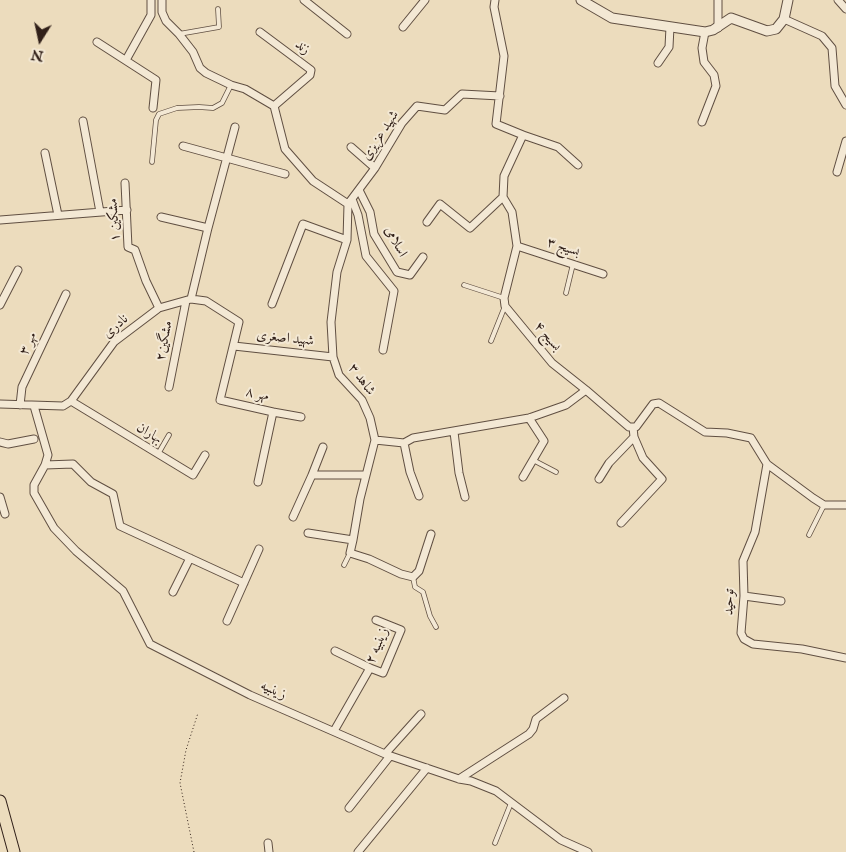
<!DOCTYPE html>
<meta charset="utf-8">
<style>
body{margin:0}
#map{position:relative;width:846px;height:852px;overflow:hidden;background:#ecdcbd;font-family:"IM FELL English",serif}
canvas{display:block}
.north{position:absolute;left:15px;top:15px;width:50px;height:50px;-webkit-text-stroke:4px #f3e8d4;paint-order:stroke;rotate:190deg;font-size:14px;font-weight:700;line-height:20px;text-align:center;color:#312019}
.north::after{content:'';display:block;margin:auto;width:18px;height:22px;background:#312019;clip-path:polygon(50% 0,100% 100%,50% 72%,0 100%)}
</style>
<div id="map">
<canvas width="846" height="852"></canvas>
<div class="north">N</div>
</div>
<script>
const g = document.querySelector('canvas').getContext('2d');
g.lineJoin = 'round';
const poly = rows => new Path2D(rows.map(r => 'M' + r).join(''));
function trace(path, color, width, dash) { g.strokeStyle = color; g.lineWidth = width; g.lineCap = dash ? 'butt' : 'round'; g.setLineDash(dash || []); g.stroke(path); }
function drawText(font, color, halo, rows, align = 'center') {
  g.font = font + ' "IM FELL English",Amiri,serif'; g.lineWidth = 4; g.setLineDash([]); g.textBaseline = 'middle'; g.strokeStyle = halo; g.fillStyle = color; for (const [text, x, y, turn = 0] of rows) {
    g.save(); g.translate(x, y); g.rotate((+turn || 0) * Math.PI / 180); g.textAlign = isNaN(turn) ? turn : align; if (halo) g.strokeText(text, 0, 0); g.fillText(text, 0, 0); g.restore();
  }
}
const service = poly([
 [179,34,219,27,218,9],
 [152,162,156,120,159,114,177,108,199,107,213,108,222,103,231,85],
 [464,285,504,298],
 [566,293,573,264],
 [491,341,505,306],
 [158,454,169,435],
 [533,460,556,472],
 [809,535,824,505],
 [344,565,350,553],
 [413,577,415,587,423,592,430,616,436,627],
 [495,843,511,803]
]);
const minor = poly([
 [162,0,162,12,166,21,179,34,193,52,200,68,206,73,231,85,245,89,274,106,285,149,313,181,348,204],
 [304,0,347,34],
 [838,0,846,9],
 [784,19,822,36,832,48,835,86,846,105],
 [403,27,425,0],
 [718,28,718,0],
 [260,32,311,70,310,75,274,106],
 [97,42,156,80,153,108],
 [126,60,151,15,151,0],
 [658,63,669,47,670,27],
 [83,121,100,212],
 [702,122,716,86,714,75,704,62,702,48,705,32],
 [523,135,558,147,578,165],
 [183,146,285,174],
 [351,147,375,168],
 [45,153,58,215],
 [837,172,846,141],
 [125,183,128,247,135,250,146,281,159,308],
 [359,190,370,212,374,234,397,272,410,275,423,257],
 [352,199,358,215,366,256,394,291,383,350],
 [348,204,347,240,337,272,331,322,333,357,339,375,362,400,370,418,375,440,360,499,353,540,350,553,369,559,401,574,413,577,419,571,431,534],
 [348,204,375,168,402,123,417,106,445,110,462,94,500,96],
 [161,217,208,228],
 [0,220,127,210],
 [427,222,440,204,470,228,503,197],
 [517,246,603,274],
 [191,299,208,228,235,127],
 [272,304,303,224,347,240],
 [0,305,18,270],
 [234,346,333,357],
 [169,387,186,301],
 [586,390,629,427,636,427,653,404,659,403,705,432,727,433,751,438,767,464,813,498,824,505,846,505],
 [71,401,193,475,205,455],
 [0,404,63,406,71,401,114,342,159,308,191,299,206,301,239,322,220,400,273,412,258,482],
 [20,405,22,387,66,294],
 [34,406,48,455,45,465,34,485,34,493,54,528,76,551,123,591,150,644,250,695,385,754,459,779,471,781,496,791,561,840,588,852],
 [273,412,301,417],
 [454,432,459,473,465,497],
 [375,440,404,443,413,438,529,418,566,405,586,390,552,363,505,306,504,298,517,246,512,212,503,197,504,176,523,135,496,124,504,56,494,7,495,0],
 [0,442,8,444,34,439],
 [404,443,410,472,419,496],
 [767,464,755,532,743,561,744,596,741,633,744,639,753,644,802,649,846,658],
 [45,465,73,464,91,482,113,494,120,526,244,583],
 [312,475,323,447],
 [523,477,544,441,529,418],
 [599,479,609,463,634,437,633,427],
 [0,497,5,514],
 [293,517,312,475,366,475],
 [621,523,662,479,643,458,634,437],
 [308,533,353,540],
 [173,592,190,558],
 [744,596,781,601],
 [227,621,259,549],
 [335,651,370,668],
 [334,731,370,668,383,673,401,630,376,620],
 [385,754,421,714],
 [459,779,529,734,533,729,536,719,564,698],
 [349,808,390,756],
 [268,843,269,852],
 [358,852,427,768]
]);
const tertiary = poly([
 [581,0,612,18,705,32,713,30,731,18,767,31,776,29,784,19,788,0]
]);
const primary = poly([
 [0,801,14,852]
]);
trace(service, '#604f42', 5.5);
trace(minor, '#604f42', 9);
trace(tertiary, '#604f42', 11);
trace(primary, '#312019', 13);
trace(poly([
 [194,852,180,783,186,750,198,713]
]), '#312019', 1, [1, 2.5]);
trace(service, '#f3e8d4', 4);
trace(minor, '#f3e8d4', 7);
trace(tertiary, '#f3e8d4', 9);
trace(primary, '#ecdcbd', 11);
drawText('14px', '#312019', '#f3e8d4', [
 ["زند",302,48,37],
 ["شهید عزیزی",381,136,-57],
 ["مشکین ۱",115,220,-94],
 ["اسلامی",395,242,62],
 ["بسیج ۳",563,248,18],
 ["نادری",116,327,-41],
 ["بسیج ۴",547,337,50],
 ["شهید اصغری",285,339,6],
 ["مشگین۲",165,341,-79],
 ["مهر ۳",29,344,-64],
 ["شاهد ۳",361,380,54],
 ["مهر ۸",257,395,12],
 ["بهاران",149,434,31],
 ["توحید",730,602,-88],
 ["زینبیه ۲",378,646,-67],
 ["زینبیه",273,691,24]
]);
</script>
